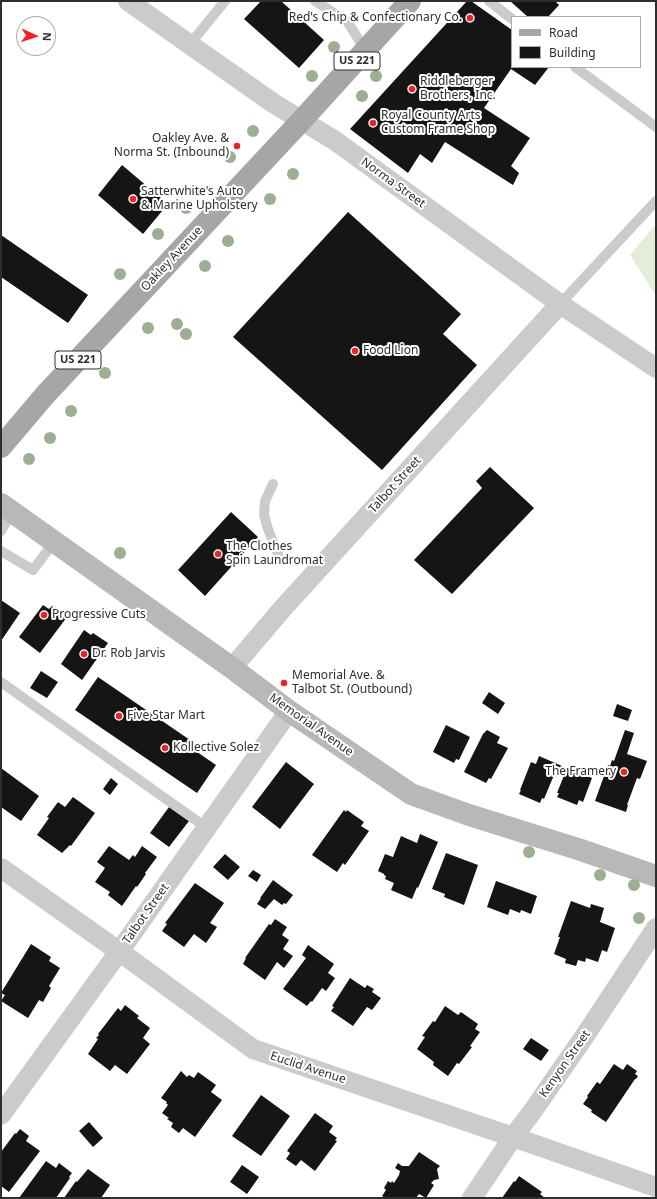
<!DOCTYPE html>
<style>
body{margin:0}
#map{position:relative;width:657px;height:1199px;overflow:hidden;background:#fff;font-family:"Noto Sans",sans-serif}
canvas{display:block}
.frame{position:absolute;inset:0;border:2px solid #2e2e2e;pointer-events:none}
.legend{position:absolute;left:511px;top:16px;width:130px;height:52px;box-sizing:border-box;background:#fff;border:1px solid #ababab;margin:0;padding:5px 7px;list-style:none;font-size:12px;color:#2e2e2e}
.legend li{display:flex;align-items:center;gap:8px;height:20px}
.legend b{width:20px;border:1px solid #ababab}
.north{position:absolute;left:16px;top:16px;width:40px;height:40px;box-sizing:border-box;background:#fff;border:1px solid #ababab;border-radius:50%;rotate:93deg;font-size:11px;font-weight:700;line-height:16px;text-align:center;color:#2e2e2e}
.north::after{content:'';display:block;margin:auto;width:14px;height:18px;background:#f51f1f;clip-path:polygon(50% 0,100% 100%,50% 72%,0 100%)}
</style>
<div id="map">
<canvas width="657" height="1199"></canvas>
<div class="frame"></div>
<ul class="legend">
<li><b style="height:5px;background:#a6a6a6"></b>Road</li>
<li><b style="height:11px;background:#151515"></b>Building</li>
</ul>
<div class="north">N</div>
</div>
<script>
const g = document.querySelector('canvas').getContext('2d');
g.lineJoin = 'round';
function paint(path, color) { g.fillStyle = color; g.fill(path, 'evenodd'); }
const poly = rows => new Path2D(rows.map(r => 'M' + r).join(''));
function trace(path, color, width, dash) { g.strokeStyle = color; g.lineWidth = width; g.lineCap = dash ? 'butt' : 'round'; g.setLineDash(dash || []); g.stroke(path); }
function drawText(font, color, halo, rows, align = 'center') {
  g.font = font + ' "Noto Sans",sans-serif'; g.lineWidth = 4; g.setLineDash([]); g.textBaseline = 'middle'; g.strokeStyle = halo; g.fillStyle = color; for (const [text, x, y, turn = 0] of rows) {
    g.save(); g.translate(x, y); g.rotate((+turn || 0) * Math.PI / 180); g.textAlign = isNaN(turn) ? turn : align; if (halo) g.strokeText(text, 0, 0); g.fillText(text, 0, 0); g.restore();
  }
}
paint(poly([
 [656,224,656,296,630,255]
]), '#e3edda');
paint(poly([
 [261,1,281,1,324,40,299,68,244,19],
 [467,1,471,1,512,30,512,67,549,67,535,85,511,69,484,108,530,138,511,166,519,173,513,185,445,142,432,163,420,154,408,173,350,129],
 [510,1,555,1,559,5,548,17,528,17],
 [122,165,168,204,143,234,98,195],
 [348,212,461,314,443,334,477,365,382,470,233,337],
 [1,235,88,295,68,323,1,277],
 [490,467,534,508,452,594,414,560,482,488,476,481],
 [231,512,258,537,205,596,178,570],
 [1,600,20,613,1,641],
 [43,605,49,609,52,606,67,617,40,653,19,637],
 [84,630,91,635,93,633,108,643,82,680,61,664],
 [41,671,58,682,47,698,30,688],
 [98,677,190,740,187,745,216,765,197,793,75,710],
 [489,692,505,703,498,714,482,703],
 [617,704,632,710,628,721,613,716],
 [446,725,470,737,459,760,456,759,454,763,433,752],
 [487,730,500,737,497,743,508,748,491,779,489,778,486,783,464,772,483,734],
 [625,730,634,733,627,754,647,761,640,779,637,778,627,805,628,805,626,812,595,801,608,765,610,766,612,760,614,761],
 [539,756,562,766,558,777,554,775,544,799,542,798,540,803,519,794,521,790,520,790,531,762,536,764],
 [286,762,314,784,280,829,252,807],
 [1,768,39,796,21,821,1,807],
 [567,768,592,778,583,802,579,800,577,805,557,797,559,793,557,793],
 [111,778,118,784,110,795,103,789],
 [73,797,95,813,71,846,70,845,62,853,37,835,49,818,47,817,58,802,65,807],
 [169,807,189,821,169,847,150,833],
 [344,810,346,812,347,810,364,822,361,826,369,831,345,865,343,863,337,872,312,855],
 [420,834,438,842,418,888,417,887,412,899,391,890,394,883,385,879,386,876,384,875,384,874,378,871,385,854,393,857,401,836,417,843],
 [109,846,129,860,133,855,135,857,142,846,157,857,145,873,146,874,137,887,136,886,122,906,108,895,110,892,95,882,105,868,97,862],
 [446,853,478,865,464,905,444,897,445,894,432,889],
 [225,854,240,867,228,880,213,867],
 [253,870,261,875,257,882,248,876],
 [273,880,293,895,286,904,284,903,282,905,274,899,265,909,257,904,261,898,260,898],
 [496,881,537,896,531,914,521,910,520,913,510,909,508,915,487,907],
 [195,883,224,903,210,923,217,927,206,943,194,934,184,947,162,931,167,924,165,923],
 [571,901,590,908,591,904,604,908,600,922,615,928,607,952,602,950,598,962,586,958,585,962,578,960,576,966,565,963,566,959,554,954,560,937,558,937],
 [275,919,287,927,282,935,289,940,283,949,293,956,284,968,277,962,265,980,243,964,246,958,245,958,269,924,271,925],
 [31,944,51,957,49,961,60,968,49,986,51,988,43,1002,39,1000,28,1018,1,1001,5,995,1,993],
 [308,945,334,964,328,973,335,978,326,991,322,988,312,1002,311,1001,307,1006,283,989,306,958,302,955],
 [350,978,365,988,367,985,374,989,372,992,381,998,372,1010,367,1007,353,1026,331,1011,334,1007,332,1006],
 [125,1005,139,1016,137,1018,150,1028,143,1038,150,1044,127,1074,115,1065,110,1071,88,1054,98,1039,96,1038,99,1035,98,1034,105,1025,118,1008,121,1011],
 [445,1006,458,1015,461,1012,478,1024,475,1029,480,1032,470,1046,472,1047,459,1064,457,1063,448,1076,433,1065,434,1062,417,1049,425,1037,422,1036,433,1021,435,1022],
 [531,1038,549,1050,541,1061,523,1049],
 [614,1064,623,1070,627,1064,637,1071,635,1074,638,1076,636,1079,635,1079,606,1122,591,1112,592,1110,583,1104,588,1097,587,1096,597,1082,600,1084],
 [181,1071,187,1077,189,1075,194,1078,198,1072,216,1085,211,1092,222,1100,195,1137,183,1128,179,1133,171,1127,173,1123,167,1119,169,1118,162,1113,168,1105,166,1103,167,1102,161,1098],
 [261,1095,290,1116,261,1156,232,1136],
 [315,1113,333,1126,329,1132,337,1138,335,1140,337,1141,315,1171,301,1160,296,1166,286,1159,290,1153,287,1151],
 [89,1122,103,1138,93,1147,79,1131],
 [20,1129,29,1136,26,1141,40,1151,9,1192,1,1186,1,1152,15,1133,16,1134],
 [419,1152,440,1166,437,1169,439,1179,434,1180,431,1183,434,1185,426,1198,419,1194,416,1198,385,1198,382,1196,386,1190,384,1188,388,1181,391,1183,392,1181,394,1183,399,1175,400,1171,395,1168,398,1163,402,1166,409,1166],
 [46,1161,56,1168,59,1163,72,1173,69,1177,70,1178,56,1198,19,1198],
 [242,1165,259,1177,247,1194,230,1182],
 [88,1169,110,1185,101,1198,64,1198,76,1181,77,1182],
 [519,1176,542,1192,540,1194,545,1198,502,1198,514,1181,515,1182]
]), '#151515');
trace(poly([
 [315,1,347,21,366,51],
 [489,1,512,19],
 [190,44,225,1],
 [575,67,656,127],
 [560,304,656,201],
 [273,484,265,501,264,515,268,529,278,554],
 [1,531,12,512],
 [1,551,33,570,54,542],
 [1,682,207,828]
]), '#cbcbcb', 10);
trace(poly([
 [128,1,273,103,334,140,560,304,656,368],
 [232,668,283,608,560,304],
 [1,868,127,957,253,1049,513,1137,656,1187],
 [1,1115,131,935,289,711],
 [472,1198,513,1137,532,1112,584,1037,656,928]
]), '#cbcbcb', 20);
trace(poly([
 [1,504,232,668,289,711,411,794,469,815,581,850,656,876]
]), '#b8b8b8', 22);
trace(poly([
 [1,447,45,395,302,120,410,1]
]), '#a6a6a6', 22);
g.fillStyle = '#9daf91';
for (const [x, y] of [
 [334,47],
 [312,76],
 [376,76],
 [362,96],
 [253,131],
 [230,157],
 [293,174],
 [270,199],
 [186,208],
 [158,234],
 [228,241],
 [205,266],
 [120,274],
 [177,324],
 [148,328],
 [186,334],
 [105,373],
 [71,411],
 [50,438],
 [29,459],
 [120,553],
 [529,852],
 [600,875],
 [634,885],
 [639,918]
]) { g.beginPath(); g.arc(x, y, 6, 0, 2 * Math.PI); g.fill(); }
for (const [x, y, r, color] of [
 [470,18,4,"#f51f1f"],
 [412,89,4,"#f51f1f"],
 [373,123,4,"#f51f1f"],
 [237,146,4,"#f51f1f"],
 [133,199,4,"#f51f1f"],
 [355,351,4,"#f51f1f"],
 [218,554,4,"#f51f1f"],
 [44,615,4,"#f51f1f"],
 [84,654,4,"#f51f1f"],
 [284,683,4,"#f51f1f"],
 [119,716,4,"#f51f1f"],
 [165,748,4,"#f51f1f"],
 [624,772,4,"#f51f1f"]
]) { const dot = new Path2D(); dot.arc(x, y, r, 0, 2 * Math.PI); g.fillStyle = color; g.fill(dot); trace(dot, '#fff', 1.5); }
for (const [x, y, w] of [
 [357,61,46],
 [78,360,46]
]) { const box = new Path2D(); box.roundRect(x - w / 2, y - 9, w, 18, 3); g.fillStyle = '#fff'; g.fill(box); trace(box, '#2e2e2e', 1); }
drawText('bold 11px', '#2e2e2e', null, [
 ["US 221",357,61],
 ["US 221",78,360]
]);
drawText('12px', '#2e2e2e', '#fff', [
 ["Red's Chip & Confectionary Co.",462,18,"right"],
 ["Riddleberger",420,82],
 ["Brothers, Inc.",420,96],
 ["Royal County Arts",381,116],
 ["Custom Frame Shop",381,130],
 ["Oakley Ave. &",229,139,"right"],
 ["Norma St. (Inbound)",229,153,"right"],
 ["Satterwhite's Auto",141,192],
 ["& Marine Upholstery",141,206],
 ["Food Lion",363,351],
 ["The Clothes",226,547],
 ["Spin Laundromat",226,561],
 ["Progressive Cuts",52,615],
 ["Dr. Rob Jarvis",92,654],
 ["Memorial Ave. &",292,676],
 ["Talbot St. (Outbound)",292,690],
 ["Five Star Mart",127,716],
 ["Kollective Solez",173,748],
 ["The Framery",616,772,"right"]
], 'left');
drawText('12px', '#2e2e2e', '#fff', [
 ["Norma Street",393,183,36],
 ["Oakley Avenue",172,259,-47],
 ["Talbot Street",395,485,-48],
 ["Memorial Avenue",311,725,35],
 ["Talbot Street",146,914,-55],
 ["Kenyon Street",565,1064,-55],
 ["Euclid Avenue",308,1068,18]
]);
</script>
